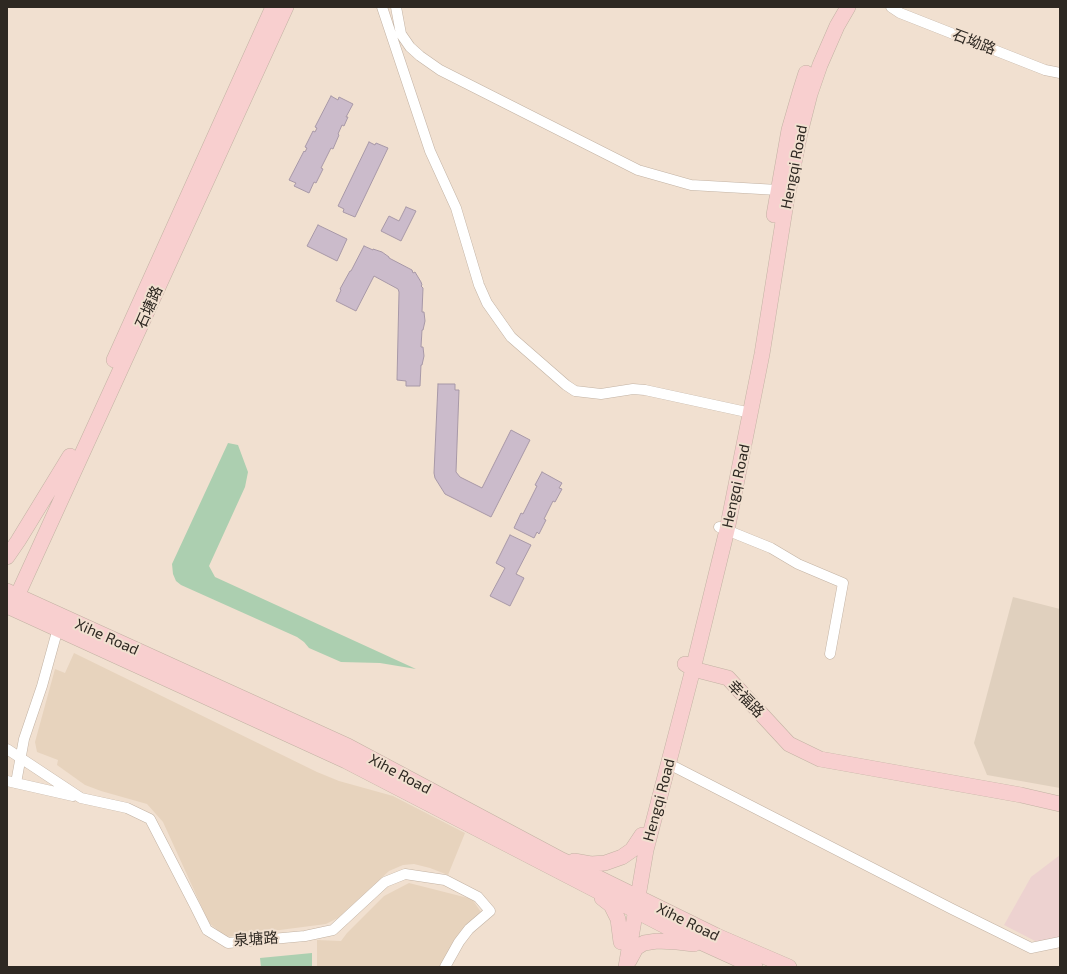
<!DOCTYPE html>
<meta charset="utf-8">
<style>
body{margin:0}
#map{position:relative;width:1067px;height:974px;overflow:hidden;background:#f1e0d0;font-family:"Exo 2",sans-serif}
canvas{display:block}
.frame{position:absolute;inset:0;border:8px solid #2e2822;pointer-events:none}
</style>
<div id="map">
<canvas width="1067" height="974"></canvas>
<div class="frame"></div>
</div>
<script>
const g = document.querySelector('canvas').getContext('2d');
g.lineJoin = 'round';
function paint(path, color) { g.fillStyle = color; g.fill(path, 'evenodd'); }
const poly = rows => new Path2D(rows.map(r => 'M' + r).join(''));
function trace(path, color, width, dash) { g.strokeStyle = color; g.lineWidth = width; g.lineCap = dash ? 'butt' : 'round'; g.setLineDash(dash || []); g.stroke(path); }
function drawText(font, color, halo, rows, align = 'center') {
  g.font = font + ' "Exo 2","Noto Sans SC",sans-serif'; g.lineWidth = 4; g.setLineDash([]); g.textBaseline = 'middle'; g.strokeStyle = halo; g.fillStyle = color; for (const [text, x, y, turn = 0] of rows) {
    g.save(); g.translate(x, y); g.rotate((+turn || 0) * Math.PI / 180); g.textAlign = isNaN(turn) ? turn : align; if (halo) g.strokeText(text, 0, 0); g.fillText(text, 0, 0); g.restore();
  }
}
paint(poly([
 [1013,597,1060,609,1060,788,987,775,974,743]
]), '#e0d0be');
paint(poly([
 [74,653,317,772,339,781,393,796,465,833,448,875,430,868,414,864,403,865,389,871,338,918,326,924,226,937,209,923,163,822,147,804,101,791,85,785,57,765,58,760,37,752,35,742,55,669,65,673],
 [409,883,472,899,481,912,440,967,317,967,317,940,341,941,347,933,384,896]
]), '#e7d3bd');
paint(poly([
 [1060,855,1060,937,1039,943,1004,925,1031,877]
]), '#edd2d0');
paint(poly([
 [228,443,238,445,248,472,245,487,209,566,215,577,416,669,380,663,341,662,309,648,304,642,297,637,181,585,176,581,173,574,172,564],
 [312,953,312,967,261,967,260,958]
]), '#accfb0');
const building = poly([
 [331,96,338,100,339,97,353,104,346,117,348,117,344,126,342,125,338,134,339,135,333,149,331,148,321,168,323,169,316,183,314,182,309,193,294,186,296,183,289,180,304,151,305,152,307,148,305,147,313,131,315,132,317,128,315,127,331,96],
 [369,142,375,145,376,143,388,148,355,217,343,212,344,209,338,206,369,142],
 [406,207,416,211,401,241,381,231,389,216,399,221,406,207],
 [318,225,347,239,337,261,307,246,318,225],
 [364,246,373,250,373,249,382,252,389,257,389,258,412,270,413,273,415,272,421,282,422,285,421,286,423,288,422,312,424,312,425,321,423,330,422,330,421,347,423,347,424,356,422,365,421,365,420,386,406,386,406,381,397,380,399,292,398,289,374,276,356,311,336,301,341,290,340,289,350,271,351,271,364,246],
 [438,384,455,384,455,390,459,390,456,472,460,477,482,488,511,430,530,440,491,517,445,494,435,478,434,473,438,384],
 [542,472,562,483,559,488,562,489,555,502,553,501,544,519,546,520,539,534,537,532,534,538,514,528,521,513,523,514,537,486,535,485,542,472],
 [510,535,531,545,516,574,524,578,510,606,490,596,505,568,496,563,510,535]
]);
paint(building, '#cbbbcb');
trace(building, '#a798a7', 1);
const street = poly([
 [382,7,430,151,456,208,479,285,487,303,511,337,566,385,575,391,601,394,633,389,645,390,751,413],
 [396,7,401,34,410,47,420,56,440,70,638,170,691,185,778,190],
 [891,7,900,13,1045,70,1060,73],
 [719,527,771,548,798,564,843,583,830,654],
 [7,749,81,798,127,808,150,819,195,906,207,930,228,943,305,936,333,930,385,882,405,874,445,880,478,897,490,911,469,929,459,942,445,967],
 [669,764,952,909,1031,948,1060,942],
 [7,781,73,796],
 [16,783,24,739,42,686,58,628]
]);
const secondary = poly([
 [774,215,789,130,800,92,806,73],
 [114,360,273,7],
 [7,557,18,541,70,456],
 [7,591,348,746,562,860,717,936,789,967],
 [13,605,286,7],
 [7,606,346,761,667,927,755,967],
 [685,664,693,669,728,678,789,744,820,759,1021,795,1060,804],
 [574,861,591,864,605,863,622,857,632,850,642,835],
 [602,898,611,905,618,919,621,942],
 [629,961,636,948,644,943,657,941,677,942,694,944],
 [626,967,646,850,693,669,727,530,762,354,786,203,800,133,810,94,820,65,837,26,848,7]
]);
trace(street, '#c2b2a3', 11);
trace(secondary, '#c2b2a3', 16);
trace(street, '#fff', 10);
trace(secondary, '#f8cfcf', 15);
drawText('15px', '#2e2822', '#f1e0d0', [
 ["石坳路",974,42,21],
 ["Hengqi Road",794,167,-79],
 ["石塘路",149,307,-66],
 ["Hengqi Road",736,486,-78],
 ["Xihe Road",107,637,24],
 ["幸福路",746,699,46],
 ["Xihe Road",400,774,28],
 ["Hengqi Road",659,800,-75],
 ["Xihe Road",688,922,26],
 ["泉塘路",256,939,-4]
]);
</script>
